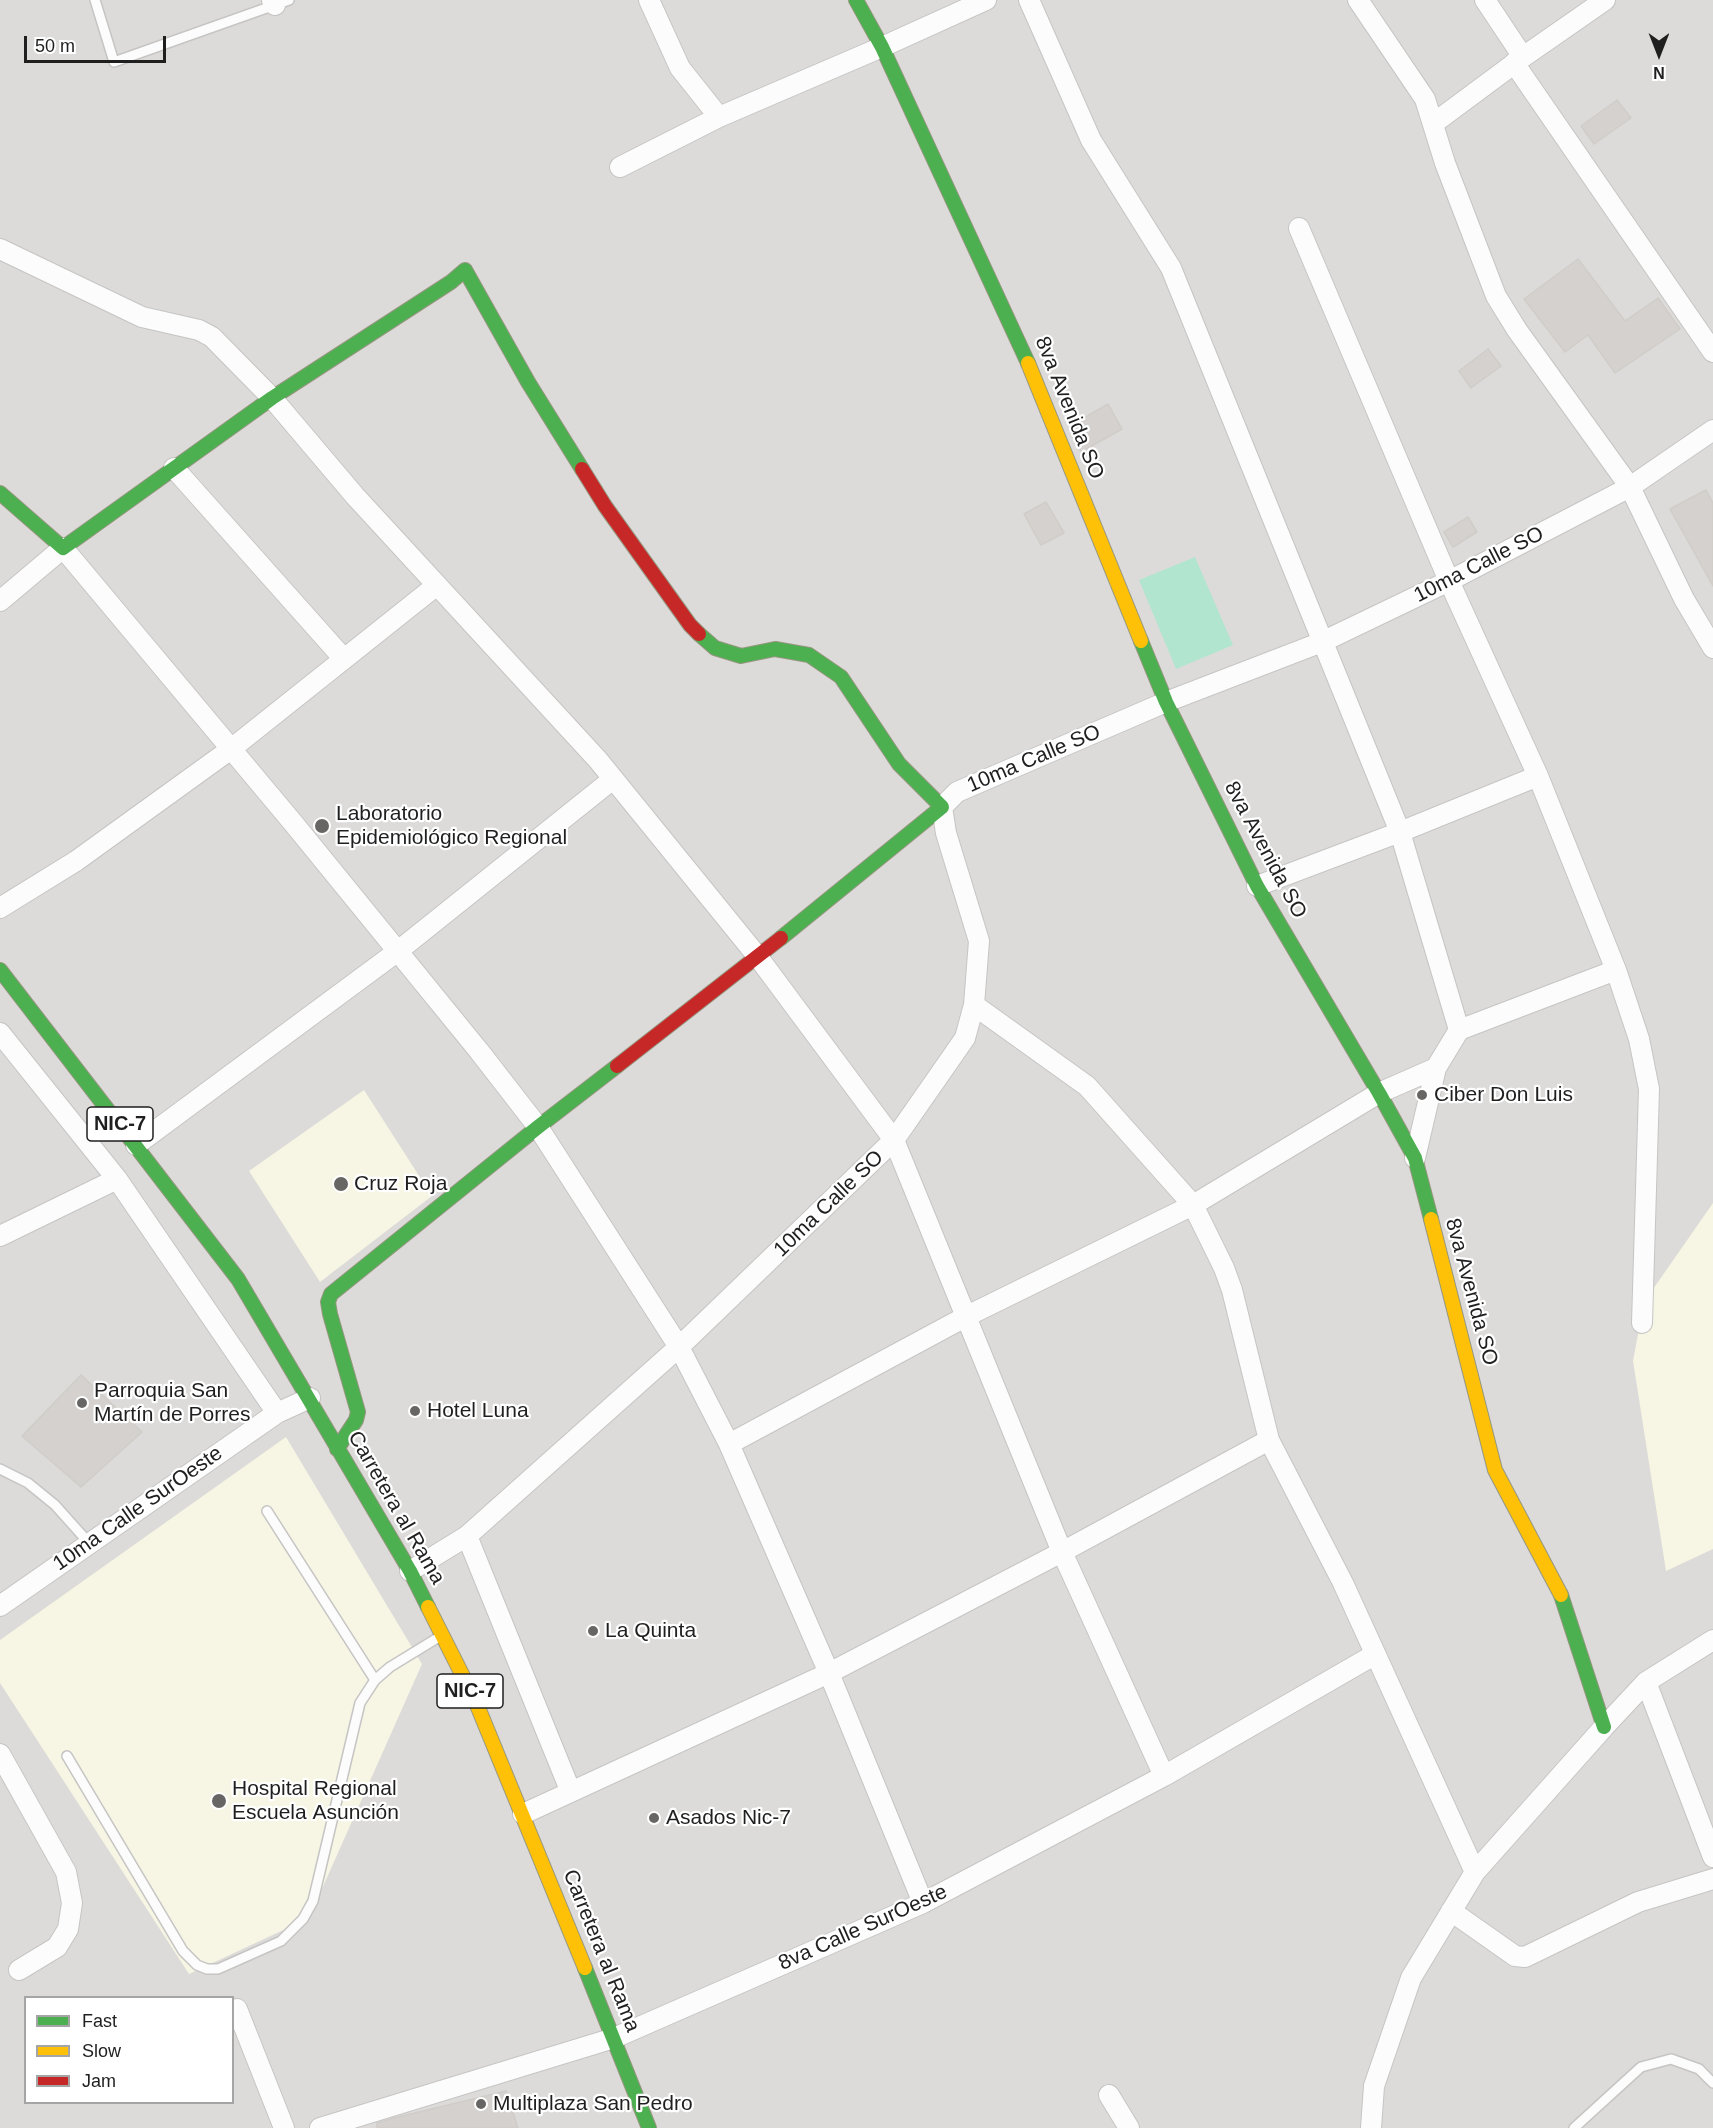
<!DOCTYPE html>
<meta charset="utf-8">
<style>
body{margin:0}
#map{position:relative;width:1713px;height:2128px;overflow:hidden;background:#edebe8;font-family:Helvetica,sans-serif}
canvas{display:block}
.legend{position:absolute;left:24px;top:1996px;width:210px;height:108px;box-sizing:border-box;background:#fff;border:2px solid #a5a5a5;margin:0;padding:8px 10px;list-style:none;font-size:18px;color:#1f1f1f}
.legend li{display:flex;align-items:center;gap:12px;height:30px}
.legend b{width:30px;border:2px solid #a5a5a5}
.north{position:absolute;left:1629px;top:24px;width:60px;height:60px;-webkit-text-stroke:4px #fff;paint-order:stroke;rotate:180deg;font-size:16px;font-weight:700;line-height:24px;text-align:center;color:#1f1f1f}
.north::after{content:'';display:block;margin:auto;width:21px;height:27px;background:#1f1f1f;clip-path:polygon(50% 0,100% 100%,50% 72%,0 100%)}
.scale{position:absolute;left:24px;top:36px;width:142px;height:27px;box-sizing:border-box;border:3px solid #1f1f1f;border-top:0;padding-left:8px;font-size:18px;line-height:21px;white-space:nowrap;color:#1f1f1f;-webkit-text-stroke:4px #fff;paint-order:stroke}
</style>
<div id="map">
<canvas width="1713" height="2128"></canvas>
<ul class="legend">
<li><b style="height:8px;background:#4caf50"></b>Fast</li>
<li><b style="height:8px;background:#ffc107"></b>Slow</li>
<li><b style="height:8px;background:#c62828"></b>Jam</li>
</ul>
<div class="north">N</div>
<div class="scale">50 m</div>
</div>
<script>
const g = document.querySelector('canvas').getContext('2d');
g.lineJoin = 'round';
function paint(path, color) { g.fillStyle = color; g.fill(path, 'evenodd'); }
const poly = rows => new Path2D(rows.map(r => 'M' + r).join(''));
function trace(path, color, width, dash) { g.strokeStyle = color; g.lineWidth = width; g.lineCap = dash ? 'butt' : 'round'; g.setLineDash(dash || []); g.stroke(path); }
function drawText(font, color, halo, rows, align = 'center') {
  g.font = font + ' Helvetica,sans-serif'; g.lineWidth = 4.5; g.setLineDash([]); g.textBaseline = 'middle'; g.strokeStyle = halo; g.fillStyle = color; for (const [text, x, y, turn = 0] of rows) {
    g.save(); g.translate(x, y); g.rotate((+turn || 0) * Math.PI / 180); g.textAlign = isNaN(turn) ? turn : align; if (halo) g.strokeText(text, 0, 0); g.fillText(text, 0, 0); g.restore();
  }
}
paint(poly([
 [0,0,1713,0,1713,2128,0,2128],
 [26,1998,232,1998,232,2102,26,2102]
]), '#dcdbd9');
paint(poly([
 [364,1090,432,1196,320,1282,249,1171],
 [1713,1203,1713,1549,1666,1571,1633,1361,1644,1302],
 [286,1437,422,1664,309,1918,189,1974,0,1683,0,1640]
]), '#f7f5e3');
paint(poly([
 [1195,557,1233,645,1176,669,1139,580]
]), '#b2e5cf');
const building = poly([
 [1617,100,1631,118,1594,144,1581,126,1617,100],
 [1578,259,1625,321,1658,298,1680,329,1615,373,1588,335,1565,352,1524,299,1578,259],
 [1488,349,1501,366,1471,388,1459,371,1488,349],
 [1108,404,1122,429,1081,452,1070,426,1108,404],
 [1706,490,1713,503,1713,586,1670,509,1706,490],
 [1046,502,1064,533,1041,545,1024,514,1046,502],
 [1468,517,1477,532,1453,547,1444,532,1468,517],
 [81,1375,142,1432,81,1487,22,1436,81,1375],
 [506,2091,518,2128,377,2128,377,2123,394,2118,506,2091]
]);
paint(building, '#d4d1cf');
trace(building, '#d0cdc9', 1.5);
const lane = poly([
 [95,0,114,62,289,0],
 [0,1469,28,1483,55,1505,89,1543],
 [267,1511,375,1680],
 [67,1756,183,1951,197,1965,207,1969,218,1969,281,1941,303,1919,313,1901,360,1703,375,1680,390,1667,439,1637],
 [1574,2128,1641,2067,1671,2059,1699,2069,1713,2083]
]);
const street = poly([
 [272,0,275,5],
 [649,0,680,68,719,117],
 [1029,0,1091,140,1171,268,1400,832,1459,1030],
 [1358,0,1425,99,1445,163,1496,296,1517,330,1630,487,1684,599,1713,648],
 [1485,0,1523,57],
 [1514,63,1713,352],
 [1434,123,1523,57,1605,0],
 [620,167,719,117,882,47,986,0],
 [1299,228,1449,581,1538,776,1616,970,1639,1039,1649,1089,1642,1323],
 [0,249,142,317,199,330,212,337,272,398,355,496,598,760,758,957,894,1140,1062,1552,1164,1776],
 [174,468,344,659],
 [0,601,63,548,294,824,479,1051,538,1127,679,1347,729,1444,829,1673,923,1903],
 [1257,886,1400,832,1538,776],
 [0,908,76,861,231,749,437,585],
 [974,1005,1087,1086,1193,1205,1224,1268,1232,1290,1269,1440,1343,1583,1475,1872],
 [0,1033,117,1179,277,1413],
 [136,1145,398,951,613,779],
 [1415,1158,1436,1068,1459,1030,1616,970],
 [0,1236,117,1179],
 [729,1444,967,1316,1193,1205,1379,1093,1436,1068],
 [467,1536,570,1790],
 [410,1571,467,1536,679,1347,894,1140,965,1038,974,1005,979,941,946,833,942,807,957,792,1166,702,1322,642,1449,581,1630,487,1713,430],
 [0,1606,277,1413,310,1398],
 [1646,1682,1713,1857],
 [0,1754,66,1872,72,1903,68,1929,57,1947,19,1970],
 [523,1814,829,1673,1062,1552,1269,1440],
 [1451,1911,1515,1956,1525,1957,1638,1902,1713,1879],
 [237,2009,284,2128],
 [1109,2095,1129,2128],
 [320,2128,614,2038,923,1903,1164,1776,1374,1655],
 [1371,2128,1374,2086,1411,1978,1475,1872,1604,1727,1646,1682,1713,1640]
]);
const fast = poly([
 [856,0,882,47,1028,363],
 [0,493,63,548,272,398,451,282,465,270,528,382,582,469],
 [699,634,715,648,741,656,775,649,809,655,841,677,899,764,942,807,781,938],
 [1141,641,1166,702,1257,886,1379,1093,1415,1158,1431,1219],
 [0,970,238,1279,410,1571,428,1607],
 [337,1449,356,1420,358,1412,330,1314,328,1302,331,1294,538,1127,617,1066],
 [1561,1595,1604,1727],
 [585,1968,649,2128]
]);
const slow = poly([
 [1028,363,1141,641],
 [1431,1219,1495,1470,1561,1595],
 [428,1607,475,1700,585,1968]
]);
const jam = poly([
 [582,469,605,506,690,625,699,634],
 [617,1066,781,938]
]);
trace(lane, '#c6c5c4', 12);
trace(street, '#c6c5c4', 22);
trace(fast, '#969780', 16);
trace(slow, '#969780', 16);
trace(jam, '#969780', 16);
trace(lane, '#fcfcfc', 9);
trace(street, '#fcfcfc', 20);
trace(fast, '#4caf50', 14);
trace(slow, '#ffc107', 14);
trace(jam, '#c62828', 14);
for (const [x, y, r, color] of [
 [322,826,8,"#676665"],
 [1422,1095,6,"#676665"],
 [341,1184,8,"#676665"],
 [82,1403,6,"#676665"],
 [415,1411,6,"#676665"],
 [593,1631,6,"#676665"],
 [219,1801,8,"#676665"],
 [654,1818,6,"#676665"],
 [481,2104,6,"#676665"]
]) { const dot = new Path2D(); dot.arc(x, y, r, 0, 2 * Math.PI); g.fillStyle = color; g.fill(dot); trace(dot, '#fff', 2); }
for (const [x, y, w] of [
 [120,1124,66],
 [470,1691,66]
]) { const box = new Path2D(); box.roundRect(x - w / 2, y - 17, w, 34, 4.5); g.fillStyle = '#fff'; g.fill(box); trace(box, '#1f1f1f', 1.5); }
drawText('bold 20px', '#1f1f1f', null, [
 ["NIC-7",120,1124],
 ["NIC-7",470,1691]
]);
drawText('21px', '#1f1f1f', '#fff', [
 ["8va Avenida SO",1069,408,68],
 ["10ma Calle SO",1479,565,-27],
 ["10ma Calle SO",1034,759,-23],
 ["8va Avenida SO",1265,850,62],
 ["10ma Calle SO",829,1204,-44],
 ["8va Avenida SO",1471,1292,75],
 ["Carretera al Rama",396,1508,60],
 ["10ma Calle SurOeste",138,1509,-35],
 ["8va Calle SurOeste",863,1928,-24],
 ["Carretera al Rama",601,1951,68]
]);
drawText('21px', '#1f1f1f', '#fff', [
 ["Laboratorio",336,814],
 ["Epidemiológico Regional",336,838],
 ["Ciber Don Luis",1434,1095],
 ["Cruz Roja",354,1184],
 ["Parroquia San",94,1391],
 ["Martín de Porres",94,1415],
 ["Hotel Luna",427,1411],
 ["La Quinta",605,1631],
 ["Hospital Regional",232,1789],
 ["Escuela Asunción",232,1813],
 ["Asados Nic-7",666,1818],
 ["Multiplaza San Pedro",493,2104]
], 'left');
</script>
